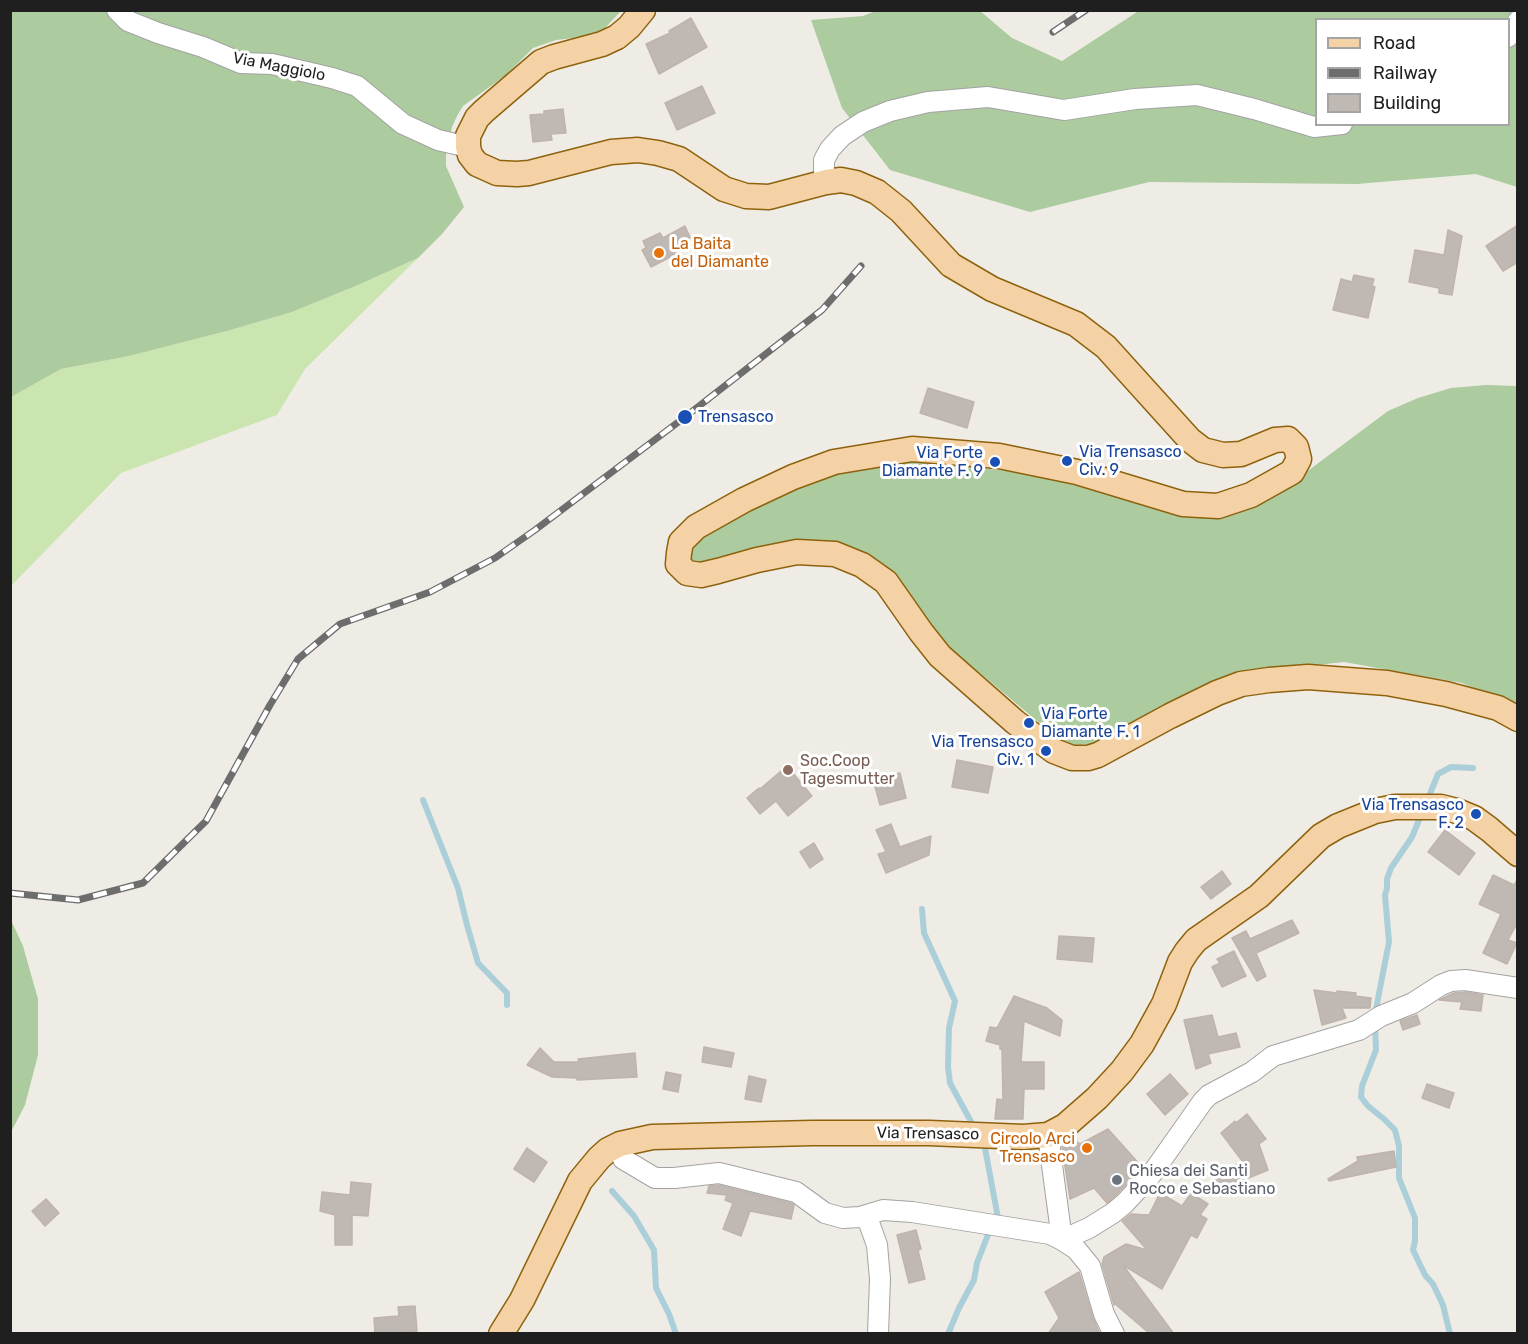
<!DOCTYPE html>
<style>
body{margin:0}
#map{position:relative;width:1528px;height:1344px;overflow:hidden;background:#efece6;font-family:Rubik,sans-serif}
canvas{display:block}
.frame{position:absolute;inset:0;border:12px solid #1f1f1f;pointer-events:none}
.legend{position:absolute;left:1315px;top:18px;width:195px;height:108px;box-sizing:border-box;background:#fff;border:2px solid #a5a5a5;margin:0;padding:8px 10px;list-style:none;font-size:18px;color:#1f1f1f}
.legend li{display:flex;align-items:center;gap:12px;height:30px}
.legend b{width:30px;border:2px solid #a5a5a5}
</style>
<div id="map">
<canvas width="1528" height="1344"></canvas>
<div class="frame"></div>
<ul class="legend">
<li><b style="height:8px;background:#f5d2a6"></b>Road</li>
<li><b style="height:8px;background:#6d6d6d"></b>Railway</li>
<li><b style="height:16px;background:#bfb8b3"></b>Building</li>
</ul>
</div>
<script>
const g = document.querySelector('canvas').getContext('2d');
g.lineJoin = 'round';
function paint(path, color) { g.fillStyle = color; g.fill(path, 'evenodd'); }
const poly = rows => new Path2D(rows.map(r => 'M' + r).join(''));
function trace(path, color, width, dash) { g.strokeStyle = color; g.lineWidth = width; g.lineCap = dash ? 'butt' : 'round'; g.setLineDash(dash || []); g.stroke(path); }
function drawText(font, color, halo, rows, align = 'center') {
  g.font = font + ' Rubik,sans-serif'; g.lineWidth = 6; g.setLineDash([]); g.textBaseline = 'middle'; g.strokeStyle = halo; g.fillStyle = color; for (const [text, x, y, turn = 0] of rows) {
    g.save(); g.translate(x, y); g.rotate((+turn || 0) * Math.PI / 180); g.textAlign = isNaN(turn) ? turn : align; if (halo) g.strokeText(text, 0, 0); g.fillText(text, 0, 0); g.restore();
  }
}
paint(poly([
 [418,258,305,369,277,415,121,473,11,586,11,397,61,369,129,356,227,331,292,312,358,285]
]), '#cbe5b0');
paint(poly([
 [878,10,980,11,1012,38,1062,61,1137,12,1143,11,1517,11,1517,187,1476,174,1357,184,1149,182,1030,212,890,170,842,108,811,20,863,16],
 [1316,20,1508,20,1508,124,1316,124],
 [11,11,621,11,602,31,591,36,556,40,533,48,506,75,463,106,457,116,452,127,446,152,446,166,464,207,442,234,418,258,358,285,292,312,227,331,129,356,61,369,11,397],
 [1486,385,1517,386,1517,709,1462,683,1344,662,1235,674,1092,744,1067,746,925,627,880,563,702,564,687,558,694,544,724,525,815,478,914,461,1055,476,1234,511,1309,470,1388,411,1418,398,1451,388],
 [11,920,23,946,38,999,38,1055,25,1105,11,1132]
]), '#accb9e');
trace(poly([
 [423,800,458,888,467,925,478,963,507,993,507,1005],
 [1427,801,1438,774,1451,767,1473,768],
 [922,909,924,933,955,1001,949,1028,948,1067,950,1083,975,1129],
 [1375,1014,1389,942,1385,895,1387,888,1387,879,1391,868,1412,837,1422,813],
 [1375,1024,1376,1050,1362,1086,1361,1097,1368,1106,1384,1119,1395,1130,1399,1146,1399,1178,1415,1218,1415,1241,1413,1250,1425,1275,1433,1284,1443,1305,1450,1334],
 [612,1191,634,1216,654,1250,656,1288,669,1314,676,1334],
 [948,1334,959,1308,974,1280,977,1263,989,1232,998,1218,984,1143,982,1140]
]), '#aacfd9', 6);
const building = poly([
 [691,18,707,47,659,74,646,44,670,33,669,31,691,18],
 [702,86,715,113,677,130,665,103,702,86],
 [563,109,566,133,551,134,552,140,533,142,530,115,544,114,544,111,563,109],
 [1518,225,1518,262,1503,271,1486,246,1518,225],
 [685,226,690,237,678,253,651,267,642,250,646,248,643,241,660,233,663,238,685,226],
 [1448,230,1462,236,1452,295,1439,293,1439,288,1409,282,1415,250,1444,255,1448,230],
 [1354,275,1374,279,1372,286,1375,287,1368,318,1333,310,1341,279,1352,282,1354,275],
 [928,388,974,402,967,428,920,413,928,388],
 [957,760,993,767,988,793,952,787,957,760],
 [787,766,812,796,788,816,776,801,760,814,747,798,759,788,760,789,787,766],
 [900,773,906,798,880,805,873,779,900,773],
 [891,824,900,847,931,836,929,855,886,873,878,854,886,852,876,830,891,824],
 [1445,830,1475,853,1459,875,1428,852,1445,830],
 [814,843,823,859,810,868,800,852,814,843],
 [1222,871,1231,884,1211,899,1201,887,1222,871],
 [1493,875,1514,885,1518,878,1518,922,1508,940,1517,943,1507,964,1483,953,1501,914,1479,904,1493,875],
 [1292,920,1299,933,1256,953,1266,976,1257,981,1232,938,1246,931,1250,939,1292,920],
 [1059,936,1094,938,1092,962,1057,959,1059,936],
 [1234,951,1246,976,1222,987,1212,967,1220,963,1217,959,1234,951],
 [1314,990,1337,993,1337,991,1356,993,1355,996,1371,998,1370,1008,1342,1008,1346,1018,1322,1025,1314,990],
 [1465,992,1483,995,1481,1011,1460,1009,1462,1002,1439,1000,1454,993,1465,992],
 [1014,996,1047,1008,1062,1020,1060,1036,1024,1021,1021,1062,1044,1062,1044,1089,1024,1089,1023,1119,995,1119,997,1099,1003,1100,1002,1049,1000,1049,1000,1045,986,1041,990,1027,997,1028,1014,996],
 [1212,1015,1218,1037,1236,1033,1240,1047,1208,1054,1211,1063,1196,1069,1184,1020,1212,1015],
 [1417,1015,1420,1024,1403,1030,1400,1021,1417,1015],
 [704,1047,734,1053,731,1067,702,1062,704,1047],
 [540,1048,554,1062,579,1062,578,1059,635,1053,637,1077,577,1080,577,1078,552,1077,527,1065,540,1048],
 [666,1072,681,1075,678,1092,663,1089,666,1072],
 [1170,1074,1188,1094,1165,1115,1147,1094,1170,1074],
 [749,1076,766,1080,761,1102,745,1099,749,1076],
 [1427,1084,1454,1093,1449,1108,1422,1098,1427,1084],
 [1247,1114,1266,1139,1259,1144,1268,1170,1219,1190,1213,1173,1243,1162,1221,1133,1235,1121,1236,1123,1247,1114],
 [1108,1129,1142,1167,1116,1195,1107,1203,1094,1188,1070,1199,1062,1147,1063,1143,1072,1138,1080,1144,1108,1129],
 [527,1148,547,1162,534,1182,514,1169,527,1148],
 [1394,1151,1396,1167,1329,1181,1328,1179,1358,1161,1357,1157,1394,1151],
 [351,1182,371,1184,368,1216,352,1215,352,1245,335,1245,335,1215,320,1211,322,1192,350,1195,351,1182],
 [718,1185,791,1203,794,1205,791,1219,750,1211,741,1236,723,1229,733,1203,725,1200,727,1195,707,1193,709,1186,718,1185],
 [1160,1193,1182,1206,1191,1193,1208,1204,1200,1215,1207,1219,1197,1238,1191,1235,1162,1289,1123,1265,1174,1334,1150,1334,1114,1303,1114,1305,1102,1264,1104,1257,1126,1244,1147,1250,1122,1221,1131,1214,1149,1215,1160,1193],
 [46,1199,59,1213,45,1226,32,1211,46,1199],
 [916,1230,921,1249,918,1250,925,1279,909,1283,897,1235,916,1230],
 [1079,1272,1093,1318,1100,1334,1048,1334,1059,1318,1045,1292,1079,1272],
 [415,1306,417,1331,375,1334,374,1318,399,1316,398,1307,415,1306]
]);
paint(building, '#bfb8b3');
trace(building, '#c0b3aa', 1.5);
const minor = poly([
 [117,10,128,21,158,33,203,47,241,63,272,64,332,78,357,86,403,124,438,140,468,147],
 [1508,37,1518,21],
 [826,182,824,170,824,160,830,149,842,136,863,122,890,111,928,102,988,97,1064,110,1135,99,1197,95,1254,109,1314,127,1342,124],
 [1048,1135,1062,1240,1076,1249,1090,1266,1104,1314,1114,1334],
 [623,1159,655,1178,674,1178,719,1173,796,1192,825,1213,843,1218,860,1217,883,1210,912,1212,1050,1234,1062,1240,1089,1228,1113,1213,1124,1204,1151,1175,1203,1101,1209,1095,1252,1072,1273,1056,1359,1030,1381,1016,1413,1003,1441,985,1451,981,1465,980,1518,988],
 [860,1217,868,1220,877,1245,880,1279,878,1334]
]);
const major = poly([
 [643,10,629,27,617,37,602,44,554,57,541,62,484,111,477,118,468,136,468,147,470,155,477,164,497,173,517,174,529,173,611,152,638,150,658,153,679,159,724,189,746,196,769,197,826,182,841,180,856,183,877,192,901,211,951,265,992,289,1076,324,1106,347,1190,440,1203,450,1223,455,1241,454,1275,440,1288,439,1296,447,1299,459,1292,472,1251,495,1218,506,1183,504,1077,472,999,456,912,449,834,462,793,477,744,500,696,527,681,542,679,553,678,564,687,573,701,575,718,571,757,560,797,552,835,554,862,565,886,582,921,632,940,656,1015,722,1054,751,1072,758,1088,758,1098,755,1170,716,1217,693,1241,684,1269,680,1308,677,1387,683,1446,694,1498,708,1518,719],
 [501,1334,522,1300,580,1181,599,1158,608,1150,620,1144,652,1137,812,1133,929,1133,1023,1137,1048,1135,1065,1126,1097,1098,1122,1071,1142,1044,1164,1004,1180,962,1187,951,1196,940,1259,896,1321,836,1338,826,1375,811,1395,807,1441,807,1457,811,1474,818,1489,829,1518,854]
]);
trace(minor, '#a3a3a3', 22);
trace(major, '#8e620c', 27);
trace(minor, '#fff', 20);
trace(major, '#f5d2a6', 24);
const rail = poly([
 [1053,32,1086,10],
 [10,893,78,900,143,883,206,821,270,705,298,659,340,624,430,592,495,558,535,530,685,417,822,310,861,266]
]);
trace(rail, '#6d6d6d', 7);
trace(rail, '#fff', 4.5, [14]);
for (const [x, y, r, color] of [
 [659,253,6,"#e8710a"],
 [685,417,8,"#1a4fb4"],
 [1067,461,6,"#1a4fb4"],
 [995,462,6,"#1a4fb4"],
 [1029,723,6,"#1a4fb4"],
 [1046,751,6,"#1a4fb4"],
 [788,770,6,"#8d6e63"],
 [1476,814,6,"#1a4fb4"],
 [1087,1148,6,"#e8710a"],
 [1117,1180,6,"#6b7280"]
]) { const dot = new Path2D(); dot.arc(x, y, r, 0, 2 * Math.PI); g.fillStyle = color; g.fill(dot); trace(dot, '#fff', 2); }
drawText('16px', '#1f1f1f', '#fff', [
 ["Via Maggiolo",279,67,11],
 ["Via Trensasco",928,1134,1]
]);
drawText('16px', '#c56008', '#fff', [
 ["La Baita",671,244],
 ["del Diamante",671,262],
 ["Circolo Arci",1075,1139,"right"],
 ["Trensasco",1075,1157,"right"]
], 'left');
drawText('16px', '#164399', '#fff', [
 ["Trensasco",698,417],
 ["Via Trensasco",1079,452],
 ["Civ. 9",1079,470],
 ["Via Forte",983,453,"right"],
 ["Diamante F. 9",983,471,"right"],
 ["Via Forte",1041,714],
 ["Diamante F. 1",1041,732],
 ["Via Trensasco",1034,742,"right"],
 ["Civ. 1",1034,760,"right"],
 ["Via Trensasco",1464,805,"right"],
 ["F. 2",1464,823,"right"]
], 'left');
drawText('16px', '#785e54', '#fff', [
 ["Soc.Coop",800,761],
 ["Tagesmutter",800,779]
], 'left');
drawText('16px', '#5b616d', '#fff', [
 ["Chiesa dei Santi",1129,1171],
 ["Rocco e Sebastiano",1129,1189]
], 'left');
</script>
